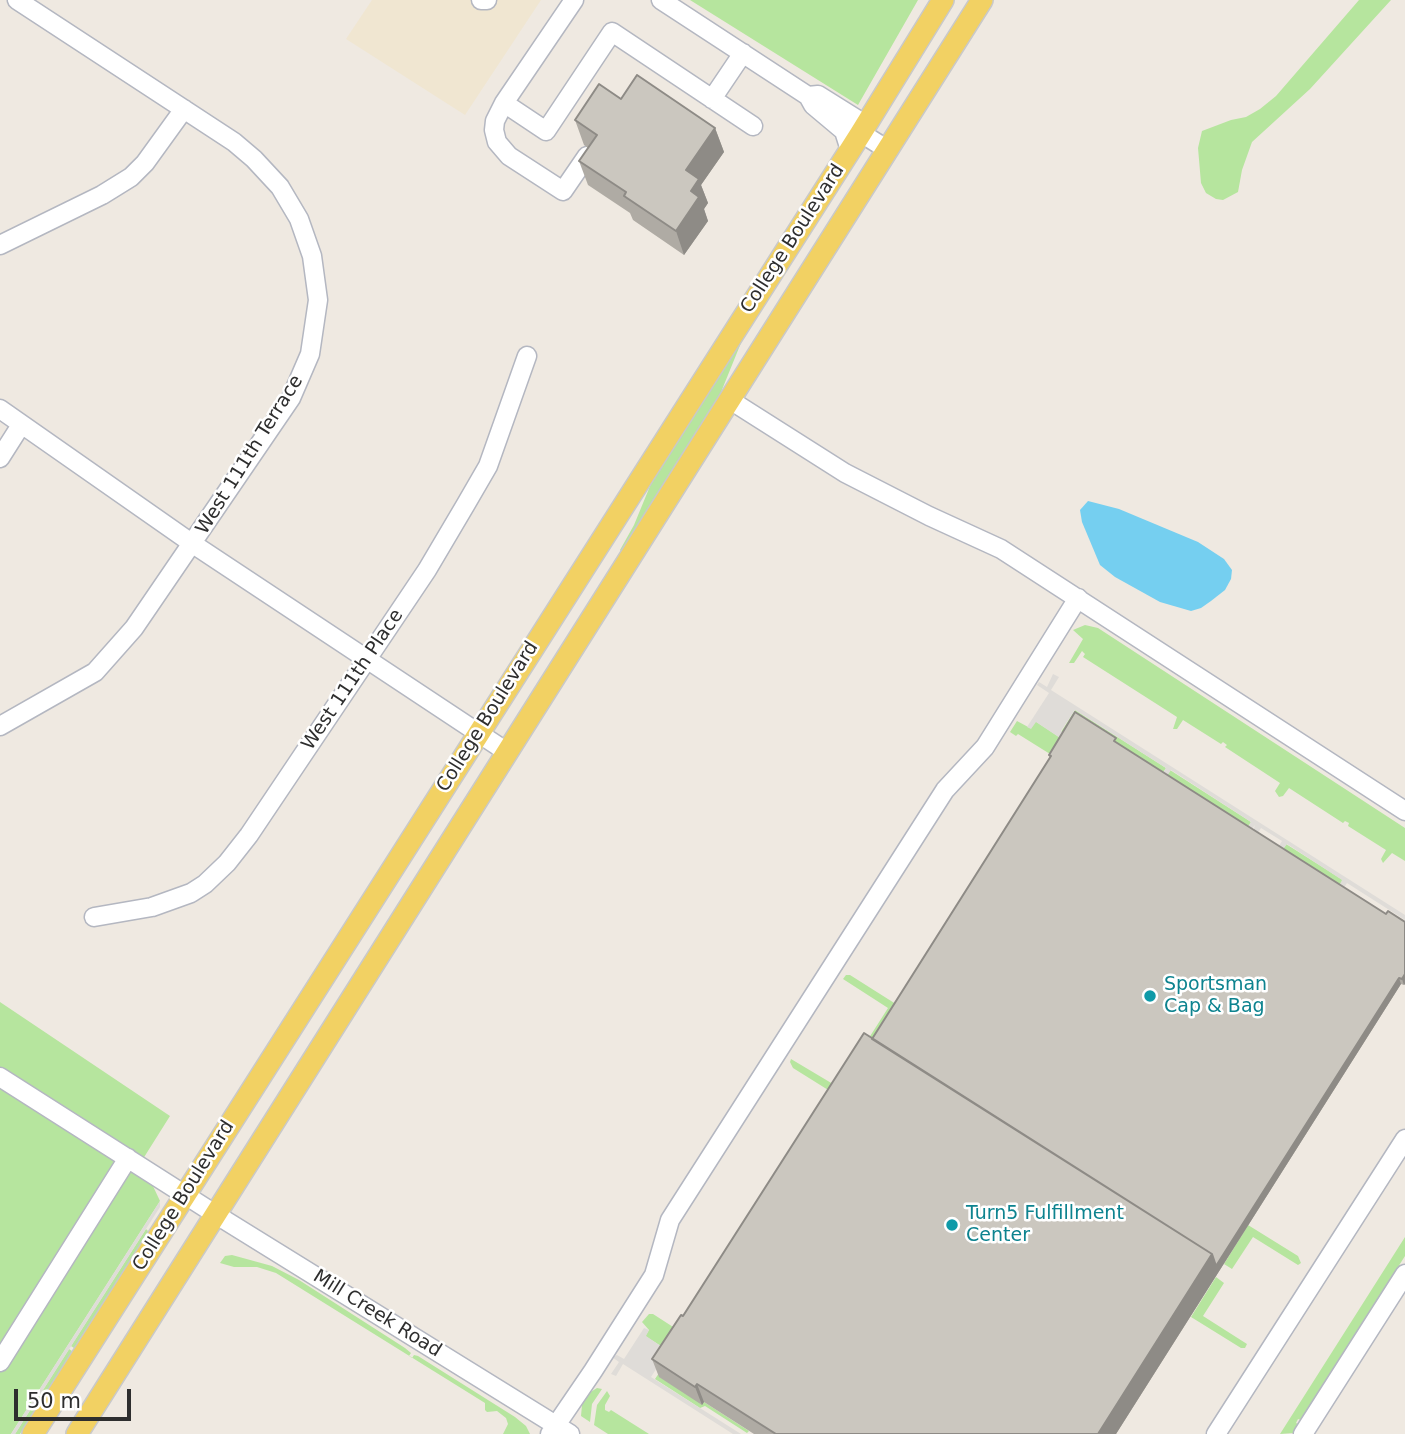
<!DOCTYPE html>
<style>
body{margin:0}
#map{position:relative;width:1405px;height:1434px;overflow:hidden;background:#efe9e1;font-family:"DejaVu Sans",sans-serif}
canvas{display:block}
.scale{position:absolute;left:14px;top:1389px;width:117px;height:32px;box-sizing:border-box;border:4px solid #2e2e2e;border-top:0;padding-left:9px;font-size:21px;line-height:24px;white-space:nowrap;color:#2e2e2e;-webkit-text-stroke:5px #fff;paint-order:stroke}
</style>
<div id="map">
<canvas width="1405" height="1434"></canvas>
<div class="scale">50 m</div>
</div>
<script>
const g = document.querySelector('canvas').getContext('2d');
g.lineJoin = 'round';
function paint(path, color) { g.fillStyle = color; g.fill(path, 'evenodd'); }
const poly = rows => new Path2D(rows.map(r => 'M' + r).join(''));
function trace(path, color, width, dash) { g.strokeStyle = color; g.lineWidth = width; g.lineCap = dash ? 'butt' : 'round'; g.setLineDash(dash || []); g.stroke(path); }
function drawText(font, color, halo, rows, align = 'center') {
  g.font = font + ' "DejaVu Sans",sans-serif'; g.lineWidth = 5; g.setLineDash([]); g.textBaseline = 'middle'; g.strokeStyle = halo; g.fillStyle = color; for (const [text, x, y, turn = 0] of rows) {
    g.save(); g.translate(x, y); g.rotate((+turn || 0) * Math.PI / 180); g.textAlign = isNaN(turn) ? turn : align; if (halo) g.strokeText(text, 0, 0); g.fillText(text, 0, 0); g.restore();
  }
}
paint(poly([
 [372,0,541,0,465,115,346,39]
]), '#f0e6d1');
paint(poly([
 [690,0,918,0,858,105],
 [1359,0,1391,0,1310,89,1252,142,1242,170,1238,192,1223,200,1216,199,1206,193,1201,183,1198,148,1202,131,1231,120,1246,117,1260,109,1276,96],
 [745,333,717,402,622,552,620,550,634,525,662,457],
 [1085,625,1098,628,1405,828,1405,861,1392,853,1383,863,1381,859,1386,850,1348,826,1349,823,1345,821,1343,823,1289,788,1283,796,1279,797,1275,791,1280,783,1225,747,1227,745,1223,742,1221,744,1183,720,1177,729,1173,729,1177,717,1083,657,1085,654,1082,651,1074,663,1069,663,1083,639,1073,630],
 [1075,710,1166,768,1161,776,1116,748,1118,743,1061,732],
 [1017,721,1030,728,1035,721,1061,738,1050,754,1018,734,1016,736,1010,732],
 [1170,770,1251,822,1246,830,1165,779],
 [1286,844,1343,880,1338,888,1281,852],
 [846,975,850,975,899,1006,875,1045,867,1041,888,1008,843,979],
 [0,1002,170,1116,136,1170,152,1184,160,1201,11,1434,0,1434],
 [791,1059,838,1087,841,1098,793,1068,790,1062],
 [1248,1225,1298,1256,1301,1263,1298,1265,1253,1237,1232,1269,1224,1264],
 [146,1229,148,1231,146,1237,74,1348,71,1346],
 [1405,1237,1405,1256,1301,1420,1298,1419,1296,1423,1298,1424,1293,1433,1280,1434],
 [232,1255,272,1266,299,1280,405,1348,411,1353,409,1356,412,1358,414,1355,418,1356,515,1417,526,1426,530,1434,503,1434,508,1424,506,1418,497,1411,487,1412,485,1410,485,1403,276,1273,257,1267,234,1267,220,1263,225,1256],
 [1216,1277,1224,1283,1203,1316,1247,1344,1245,1348,1241,1348,1191,1317],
 [649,1314,653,1314,684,1334,672,1353,645,1336,649,1330,642,1322],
 [69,1349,72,1351,69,1357,20,1434,15,1434],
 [667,1361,660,1377,702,1404,704,1402,749,1431,747,1433,705,1406,700,1408,655,1379],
 [597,1388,602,1389,592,1404,590,1422,581,1416,582,1405,589,1393],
 [607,1391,610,1396,605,1405,605,1410,609,1412,611,1410,649,1434,608,1434,594,1425,597,1405]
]), '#b6e59e');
paint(poly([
 [1053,674,1059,677,1051,690,1405,915,1405,920,1347,883,1342,891,1338,888,1342,880,1287,844,1281,852,1277,849,1282,841,1261,828,1256,836,1252,834,1255,825,1250,832,1246,830,1251,822,1171,770,1165,779,1161,776,1166,768,1075,710,1061,731,1064,733,1060,738,1036,722,1031,729,1027,727,1049,693,1037,685,1039,682,1047,687],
 [160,1201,160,1207,15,1434,11,1434],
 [644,1328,649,1330,646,1336,671,1353,665,1355,651,1377,741,1434,733,1434,623,1364,616,1376,611,1374,619,1362,612,1357,617,1355,624,1359]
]), '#dfdcd8');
paint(poly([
 [1088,501,1119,509,1198,542,1224,559,1232,570,1231,579,1225,590,1211,601,1201,608,1191,611,1160,602,1115,577,1100,565,1082,522,1080,510]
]), '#75cff0');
const minor = poly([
 [481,0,487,0],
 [574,0,504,103,495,121,494,130,497,142,509,156,563,191,587,156],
 [661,0,808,96,813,105,844,131,850,150],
 [808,96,818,95,866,125],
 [712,99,743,53],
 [504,103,546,131,612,32,753,126],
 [861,133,888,150],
 [0,245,102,195,131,177,145,163,184,109],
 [730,400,845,473,929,516,1001,549,1405,811],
 [0,409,193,544,507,752],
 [0,458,21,425],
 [0,726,95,672,134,628,291,398,310,354,318,300,312,256,299,219,280,187,254,159,234,142,17,0],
 [94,917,152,907,191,893,205,884,227,863,249,835,427,570,466,504,488,466,527,356],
 [0,1077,215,1214,570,1434],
 [0,1362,128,1158],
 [550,1434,593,1371,654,1275,670,1220,945,790,985,747,1078,598],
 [1216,1434,1405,1139],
 [1303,1434,1405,1274]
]);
const major = poly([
 [33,1434,861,133,943,0],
 [77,1434,982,0]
]);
trace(minor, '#b4b7c1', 21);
trace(major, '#c9c9c9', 24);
trace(minor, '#fff', 18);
trace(major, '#f2d163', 21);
paint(poly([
 [621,99,715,128,724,152,701,185,708,203,704,209,708,221,684,255,633,220,630,213,588,185,579,161,588,148,584,145,575,120],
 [1118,744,1386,914,1405,922,1405,984,1404,985,1401,984,1116,1434,754,1434,704,1402,702,1405,659,1377,652,1359,683,1316,872,1039,1050,758,1049,755]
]), '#afaba4');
paint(poly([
 [715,128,724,152,701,185,708,203,704,209,708,221,684,255,676,231,691,191,686,170],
 [1405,974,1405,984,1404,985,1402,979],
 [1399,978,1401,984,1116,1434,1098,1434,1212,1254],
 [697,1384,704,1402,702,1405,695,1387]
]), '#8e8b86');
const building = poly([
 [637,75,715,128,686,170,699,179,691,191,699,197,676,231,624,196,626,192,579,161,597,135,575,120,599,84,621,99,637,75],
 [1075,712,1116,738,1114,741,1386,914,1388,911,1405,922,1405,974,1402,979,1399,978,1216,1266,1212,1254,872,1039,1051,756,1049,755,1075,712],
 [864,1033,1212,1254,1098,1434,776,1434,697,1384,695,1387,652,1359,681,1315,683,1316,864,1033]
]);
paint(building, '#cbc7bf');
trace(building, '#8e8b86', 2);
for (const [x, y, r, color] of [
 [1150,996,7,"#0f9aa8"],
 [952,1225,7,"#0f9aa8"]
]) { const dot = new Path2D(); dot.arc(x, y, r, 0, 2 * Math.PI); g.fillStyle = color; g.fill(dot); trace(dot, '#fff', 2.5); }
drawText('19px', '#2e2e2e', '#fff', [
 ["College Boulevard",793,239,-57],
 ["West 111th Terrace",250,455,-58],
 ["West 111th Place",353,680,-56],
 ["College Boulevard",488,717,-58],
 ["College Boulevard",184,1196,-58],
 ["Mill Creek Road",377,1314,32]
]);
drawText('19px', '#0d838f', '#fff', [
 ["Sportsman",1164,985],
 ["Cap & Bag",1164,1007],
 ["Turn5 Fulfillment",966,1214],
 ["Center",966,1236]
], 'left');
</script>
